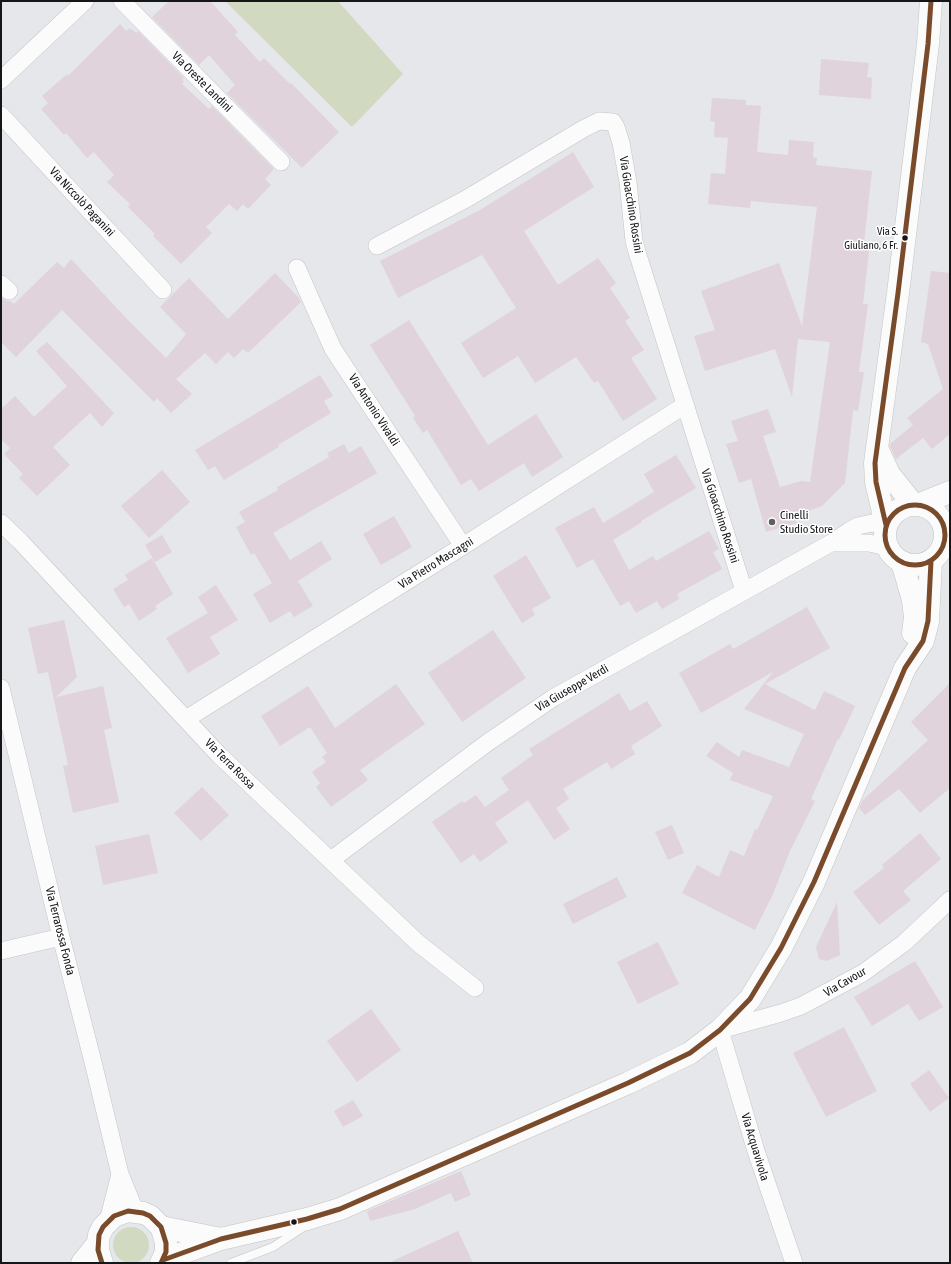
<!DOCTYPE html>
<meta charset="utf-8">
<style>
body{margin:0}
#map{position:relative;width:951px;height:1264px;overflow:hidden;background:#e5e7ea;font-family:"Asap Condensed",sans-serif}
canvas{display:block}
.frame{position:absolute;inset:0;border:2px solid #151618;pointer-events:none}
</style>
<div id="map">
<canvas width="951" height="1264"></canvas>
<div class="frame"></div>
</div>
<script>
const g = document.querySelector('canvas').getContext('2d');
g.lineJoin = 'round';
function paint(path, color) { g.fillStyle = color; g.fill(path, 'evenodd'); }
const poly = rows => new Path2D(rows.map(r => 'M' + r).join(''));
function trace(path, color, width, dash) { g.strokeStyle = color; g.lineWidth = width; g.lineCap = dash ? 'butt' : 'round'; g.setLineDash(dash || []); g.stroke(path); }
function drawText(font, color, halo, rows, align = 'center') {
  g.font = font + ' "Asap Condensed",sans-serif'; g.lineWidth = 3; g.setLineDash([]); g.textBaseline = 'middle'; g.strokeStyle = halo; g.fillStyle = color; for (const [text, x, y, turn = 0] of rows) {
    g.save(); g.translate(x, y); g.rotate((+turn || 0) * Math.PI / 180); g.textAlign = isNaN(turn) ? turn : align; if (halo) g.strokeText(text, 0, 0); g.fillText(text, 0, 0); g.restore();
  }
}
paint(poly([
 [225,1,338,1,403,74,352,127],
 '113 1245a18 18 0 1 1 36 0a18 18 0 1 1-36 0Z'
]), '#d2d9c1');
paint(poly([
 [169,1,210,1,238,32,235,35,260,62,264,58,290,84,291,83,339,132,302,168,227,93,235,85,209,55,199,65,152,17],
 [120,24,126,31,130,28,136,33,138,31,184,78,182,80,184,82,182,84,209,109,212,106,274,169,265,179,271,185,248,209,243,204,237,211,229,204,206,227,212,233,181,264,153,236,155,234,128,207,130,204,107,182,114,175,94,152,87,158,66,133,64,135,41,109,48,103,42,96,67,74,68,76],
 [821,59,869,63,867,77,872,78,871,99,819,95],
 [712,98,746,100,746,105,761,106,757,152,788,155,789,140,814,142,813,157,817,158,816,165,872,171,864,242,870,243,863,304,868,304,859,372,864,372,858,411,853,410,845,483,822,506,794,516,797,523,766,532,751,479,739,483,726,444,738,441,731,421,768,409,776,432,763,436,780,487,801,481,810,482,830,342,798,339,792,397,775,349,705,371,694,336,715,330,701,291,779,263,802,326,817,207,751,201,750,208,708,204,711,173,725,174,728,138,714,137,715,122,710,121],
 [573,152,594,187,524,231,558,285,598,258,616,283,610,288,630,318,625,321,644,350,631,358,657,399,623,421,598,381,594,383,576,357,535,383,518,356,483,378,461,343,516,308,482,255,398,298,380,261,480,210],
 [71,259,126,318,166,358,186,334,160,307,189,278,228,319,275,273,299,298,301,302,248,353,243,349,234,358,228,352,216,364,205,353,176,379,192,394,171,413,157,398,154,402,62,310,16,357,1,342,1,297,7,301,10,301,14,304,57,262,64,268],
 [931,271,950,273,950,434,932,449,923,438,896,459,890,446,890,444,913,425,907,418,943,389,928,344,921,342],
 [409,320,488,445,536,414,563,457,532,477,524,463,479,491,471,479,461,485,427,430,423,433,413,418,415,416,370,345],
 [47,342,114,413,102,427,90,413,53,447,70,465,37,496,19,478,23,474,4,454,10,448,1,439,1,409,15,396,34,417,67,386,36,351],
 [320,375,333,396,324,401,331,413,278,445,279,447,224,480,215,466,208,470,195,450],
 [344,444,349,453,361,446,377,473,273,533,290,560,321,541,332,559,298,581,313,606,294,617,290,611,270,623,253,594,272,583,254,553,251,555,236,527,245,522,239,512,278,490,277,487,329,457,327,453],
 [676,455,696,488,641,521,642,522,613,540,629,570,653,556,656,561,709,531,719,549,713,552,722,569,677,594,679,599,662,609,657,601,636,613,629,601,620,606,593,559,577,568,555,528,594,507,603,523,654,492,644,474],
 [162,470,190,502,149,538,121,506],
 [394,516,412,547,381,565,363,534],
 [162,535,172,552,155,562,145,545],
 [526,555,551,598,532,609,535,615,522,623,493,576],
 [152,558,173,594,155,606,157,609,139,621,129,604,124,607,113,589,128,580,125,575],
 [216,585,238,620,210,637,220,654,188,673,166,638,208,613,198,597],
 [807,607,830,648,765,684,815,710,824,691,855,706,839,740,838,739,811,799,815,801,790,851,773,894,755,930,682,893,697,865,719,877,730,850,744,856,755,829,757,830,773,796,730,780,733,773,706,756,717,742,739,757,742,750,789,767,804,734,744,709,773,672,701,713,679,673,730,644,733,649],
 [64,620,77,677,56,697,103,686,112,728,104,730,119,802,73,813,63,766,68,765,48,672,38,674,28,628],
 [493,630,526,678,462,722,428,673],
 [950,683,950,788,920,813,899,789,865,815,859,808,862,801,928,740,911,722],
 [396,684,425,724,360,770,368,780,331,807,316,787,320,783,312,772,326,762,322,757,327,753,310,727,280,746,261,716,308,686,335,728],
 [619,693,630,711,647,701,662,726,631,746,635,754,611,769,607,762,563,789,569,799,556,808,570,829,554,840,528,800,495,823,508,842,480,862,474,854,461,863,432,822,462,801,464,803,476,795,485,807,509,790,501,778,533,755,529,749],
 [202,787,229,815,201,841,174,813],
 [672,825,684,853,668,860,655,832],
 [920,833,941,859,903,891,911,900,879,925,853,892,884,868,882,865],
 [149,834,158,873,103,885,95,846],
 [617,877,627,897,573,924,563,904],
 [837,902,840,955,827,961,819,959,816,947],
 [658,942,679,984,638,1004,617,962],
 [915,961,943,1007,919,1021,908,1004,872,1026,854,997],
 [371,1009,401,1050,357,1082,327,1041],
 [844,1027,877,1091,826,1117,793,1053],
 [929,1070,949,1098,930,1112,910,1084],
 [353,1100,363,1116,343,1127,334,1111],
 [461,1171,471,1195,455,1202,451,1193,415,1209,370,1221,367,1211],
 [458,1231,473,1263,388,1263]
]), '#e0d3dc');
const lane = poly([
 [231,1263,273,1247,302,1228]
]);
const street = poly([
 [122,1,281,162],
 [1,80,85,1],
 [1,115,163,290],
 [377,246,466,199,583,129,599,121,613,122,616,127,621,143,628,182,634,241,637,252,744,591],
 [297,268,333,349,463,546],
 [1,284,9,291],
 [1,523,20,541,219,755,418,943,475,988],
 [831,543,869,543,887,547],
 [1,688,61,937,93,1062,120,1174,135,1211],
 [186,719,463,546,685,405],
 [331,860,487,743,553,698,831,543,849,531,858,526,872,523,886,525],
 [1,951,61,937],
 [108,1221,120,1174],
 [794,1263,756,1151,720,1030,781,1013,801,1006,863,973,904,943,950,900]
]);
const secondary = poly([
 [878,450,889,474,913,504],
 [886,525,876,482,875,463,898,293,928,44,931,1]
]);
const primary = poly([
 [920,504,950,492],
 '885 535a30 30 0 1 1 60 0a30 30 0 1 1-60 0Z',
 [902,562,913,600,915,617,913,633],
 [161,1227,221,1239],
 [163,1260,221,1239,307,1219,340,1209,628,1083,690,1053,720,1030,750,999,781,948,814,882,905,668,923,641,928,621,931,561],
 [82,1263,98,1243],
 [102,1263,98,1250,98,1243,99,1235,103,1227,114,1216,128,1211,143,1213,150,1216,161,1227,164,1235,166,1243,166,1252,161,1263]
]);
trace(lane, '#c3c4c6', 9);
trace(street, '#c3c4c6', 18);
trace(secondary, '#c3c4c6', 23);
trace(primary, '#c3c4c6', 23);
trace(lane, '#fbfbfc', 8);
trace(street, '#fbfbfc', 17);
trace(secondary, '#fbfbfc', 22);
trace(primary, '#fbfbfc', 22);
trace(poly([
 '885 535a30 30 0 1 1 60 0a30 30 0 1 1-60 0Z',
 [886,525,876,482,875,463,898,293,928,44,931,1],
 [163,1260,221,1239,307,1219,340,1209,628,1083,690,1053,720,1030,750,999,781,948,814,882,905,668,923,641,928,621,931,561],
 [102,1263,98,1250,99,1235,103,1227,114,1216,128,1211,143,1213,150,1216,161,1227,166,1243,166,1252,161,1263]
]), '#7a4b2a', 5);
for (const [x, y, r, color] of [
 [905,238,3.5,"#151618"],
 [772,522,4,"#5e5f62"],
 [294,1222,3.5,"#151618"]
]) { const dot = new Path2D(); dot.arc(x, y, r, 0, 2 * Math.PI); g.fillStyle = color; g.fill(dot); trace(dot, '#fff', 1.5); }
drawText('11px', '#151618', '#fff', [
 ["Via S.",898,232],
 ["Giuliano, 6 Fr.",898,246]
], 'right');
drawText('12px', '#151618', '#fff', [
 ["Via Oreste Landini",202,82,45],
 ["Via Niccolò Paganini",82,202,47],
 ["Via Gioacchino Rossini",631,205,81],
 ["Via Antonio Vivaldi",374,410,57],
 ["Via Gioacchino Rossini",720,516,72],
 ["Via Pietro Mascagni",436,563,-32],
 ["Via Giuseppe Verdi",572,688,-30],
 ["Via Terra Rossa",230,764,45],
 ["Via Terrarossa Fonda",60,931,76],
 ["Via Cavour",845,982,-30],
 ["Via Acquavivola",755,1147,73]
]);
drawText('12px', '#151618', '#fff', [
 ["Cinelli",780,515],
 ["Studio Store",780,529]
], 'left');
</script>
